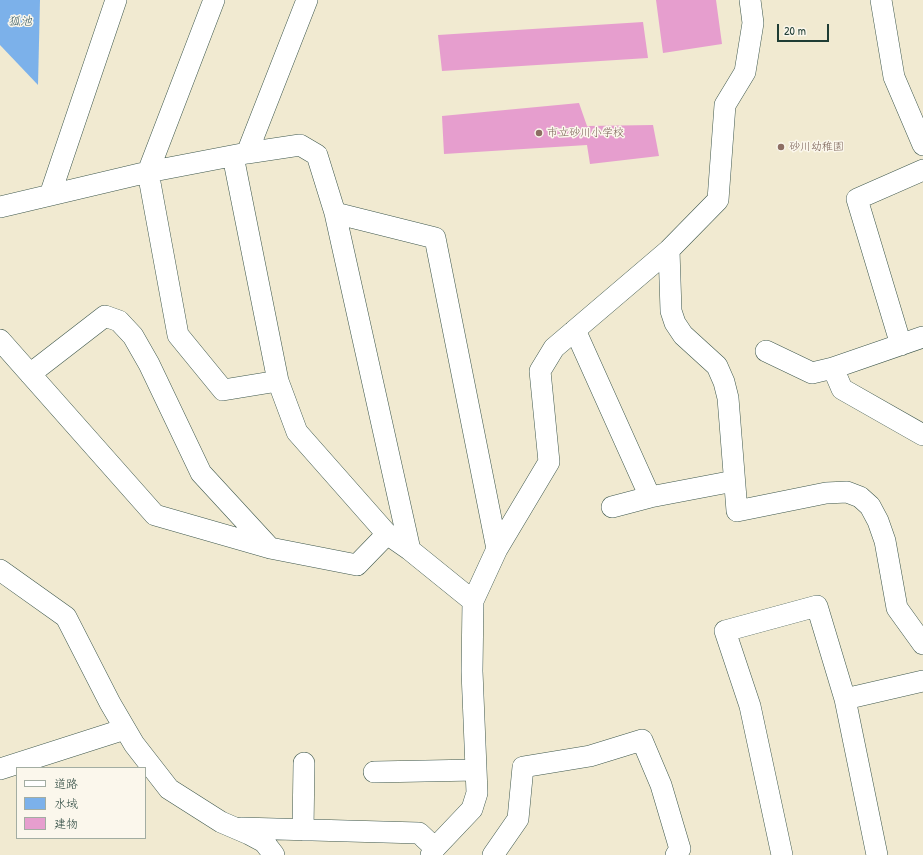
<!DOCTYPE html>
<meta charset="utf-8">
<style>
body{margin:0}
#map{position:relative;width:923px;height:855px;overflow:hidden;background:#f1ead1;font-family:"Patrick Hand","Klee One",sans-serif}
canvas{display:block}
.legend{position:absolute;left:16px;top:767px;width:130px;height:72px;box-sizing:border-box;background:#fbf7ec;border:1px solid #a3ada2;margin:0;padding:5px 7px;list-style:none;font-size:12px;color:#1f3d34}
.legend li{display:flex;align-items:center;gap:8px;height:20px}
.legend b{width:20px;border:1px solid #a3ada2}
.scale{position:absolute;left:777px;top:24px;width:52px;height:18px;box-sizing:border-box;border:2px solid #1f3d34;border-top:0;padding-left:5px;font-size:12px;line-height:14px;white-space:nowrap;color:#1f3d34;-webkit-text-stroke:3px #fbf7ec;paint-order:stroke}
</style>
<div id="map">
<canvas width="923" height="855"></canvas>
<ul class="legend">
<li><b style="height:5px;background:#fff"></b>道路</li>
<li><b style="height:11px;background:#7cb1ea"></b>水域</li>
<li><b style="height:11px;background:#e69ece"></b>建物</li>
</ul>
<div class="scale">20 m</div>
</div>
<script>
const g = document.querySelector('canvas').getContext('2d');
g.lineJoin = 'round';
function paint(path, color) { g.fillStyle = color; g.fill(path, 'evenodd'); }
const poly = rows => new Path2D(rows.map(r => 'M' + r).join(''));
function trace(path, color, width, dash) { g.strokeStyle = color; g.lineWidth = width; g.lineCap = dash ? 'butt' : 'round'; g.setLineDash(dash || []); g.stroke(path); }
function drawText(font, color, halo, rows, align = 'center') {
  g.font = font + ' "Patrick Hand","Klee One",sans-serif'; g.lineWidth = 3; g.setLineDash([]); g.textBaseline = 'middle'; g.strokeStyle = halo; g.fillStyle = color; for (const [text, x, y, turn = 0] of rows) {
    g.save(); g.translate(x, y); g.rotate((+turn || 0) * Math.PI / 180); g.textAlign = isNaN(turn) ? turn : align; if (halo) g.strokeText(text, 0, 0); g.fillText(text, 0, 0); g.restore();
  }
}
paint(poly([
 [0,0,40,0,38,85,0,45]
]), '#7cb1ea');
paint(poly([
 [656,0,716,0,722,44,663,53],
 [643,22,648,58,442,71,438,35],
 [579,103,587,126,653,125,659,156,590,164,587,145,444,154,442,116]
]), '#e69ece');
const minor = poly([
 [214,0,148,172,178,335,223,390,278,381],
 [881,0,894,77,923,145],
 [247,153,307,0],
 [233,156,278,381,297,432,387,534,410,550,473,601],
 [50,195,116,0],
 [0,207,148,172,247,153,300,145,317,155,335,213,410,550],
 [335,213,435,238,497,549],
 [669,250,671,311,675,323,683,335,717,366,724,382,728,398,737,511,826,493,847,492,860,497,870,506,878,521,885,541,897,608,923,644],
 [575,330,650,497],
 [0,340,155,515,270,548,357,565,387,534],
 [901,345,857,199,923,170],
 [766,351,812,373,833,368,923,337],
 [833,368,842,389,923,435],
 [30,374,105,316,119,321,133,336,149,364,201,473,270,548],
 [612,507,650,497,734,481],
 [0,570,66,617,110,703,134,744,169,789,221,822,249,834,264,842,274,855],
 [845,699,923,681],
 [0,769,125,729],
 [374,772,476,770],
 [241,828,419,833,435,848],
 [303,830,304,763],
 [431,855,435,848,472,809,477,793,472,671,473,601,497,549,549,462,540,371,554,348,669,250,718,200,725,105,745,72,753,23,750,0],
 [493,855,518,819,523,767,590,756,642,740,661,785,680,849,676,855],
 [782,855,750,706,725,631,817,606,845,699,877,855]
]);
trace(minor, '#3e574c', 22);
trace(minor, '#fff', 21);
for (const [x, y, r, color] of [
 [539,133,4,"#8d6e63"],
 [781,147,4,"#8d6e63"]
]) { const dot = new Path2D(); dot.arc(x, y, r, 0, 2 * Math.PI); g.fillStyle = color; g.fill(dot); trace(dot, '#fbf7ec', 1.5); }
drawText('11px', '#785e54', '#fbf7ec', [
 ["市立砂川小学校",547,133],
 ["砂川幼稚園",789,147]
], 'left');
drawText('italic 12px', '#365a62', '#fbf7ec', [
 ["狐池",20,22]
]);
</script>
